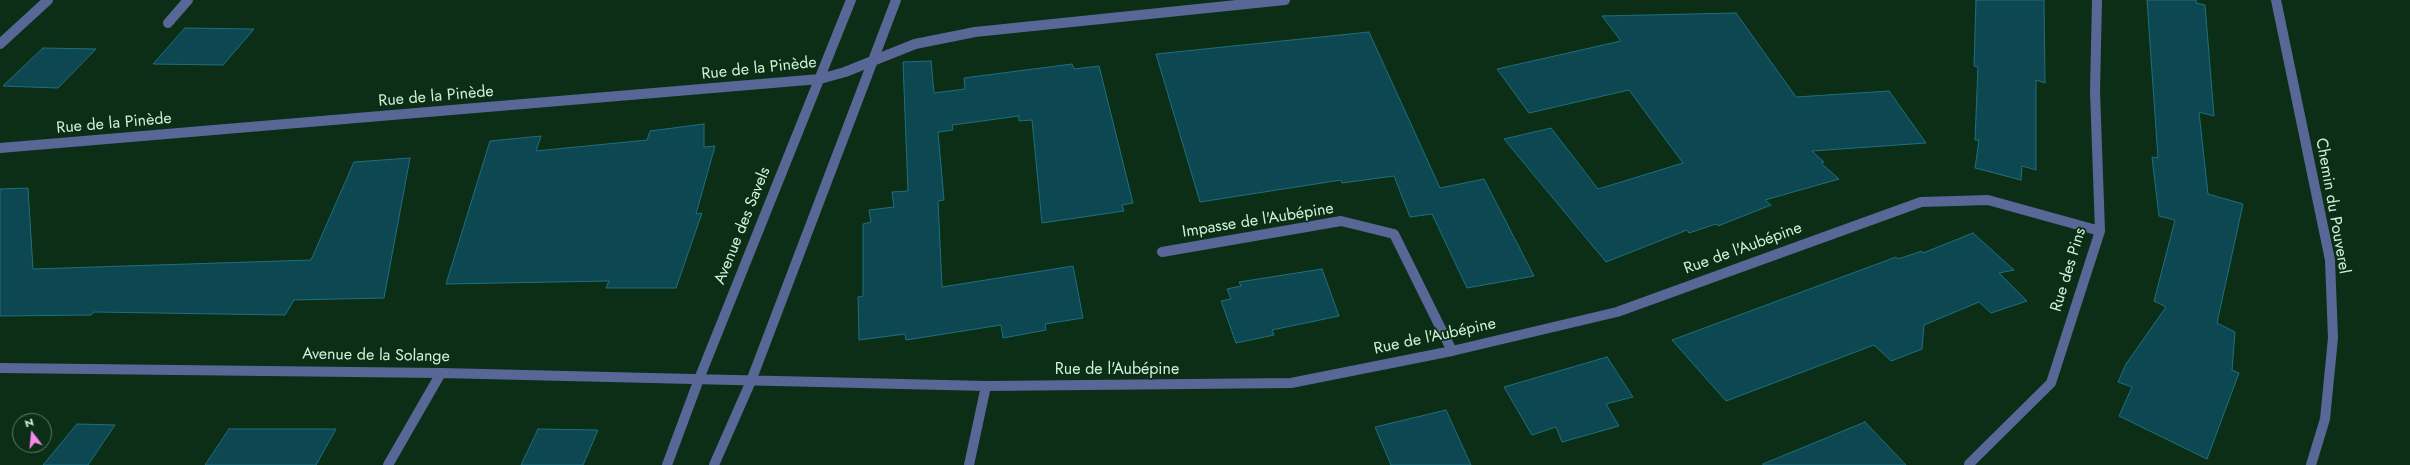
<!DOCTYPE html>
<meta charset="utf-8">
<style>
body{margin:0}
#map{position:relative;width:2410px;height:465px;overflow:hidden;background:#0c2e17;font-family:Jost,sans-serif}
canvas{display:block}
.north{position:absolute;left:12px;top:413px;width:40px;height:40px;box-sizing:border-box;background:#0c2e17;border:1px solid #5b7c64;border-radius:50%;rotate:344deg;font-size:11px;font-weight:700;line-height:16px;text-align:center;color:#d1f1d7}
.north::after{content:'';display:block;margin:auto;width:14px;height:18px;background:#f788ec;clip-path:polygon(50% 0,100% 100%,50% 72%,0 100%)}
</style>
<div id="map">
<canvas width="2410" height="465"></canvas>
<div class="north">N</div>
</div>
<script>
const g = document.querySelector('canvas').getContext('2d');
g.lineJoin = 'round';
function paint(path, color) { g.fillStyle = color; g.fill(path, 'evenodd'); }
const poly = rows => new Path2D(rows.map(r => 'M' + r).join(''));
function trace(path, color, width, dash) { g.strokeStyle = color; g.lineWidth = width; g.lineCap = dash ? 'butt' : 'round'; g.setLineDash(dash || []); g.stroke(path); }
function drawText(font, color, halo, rows, align = 'center') {
  g.font = font + ' Jost,sans-serif'; g.lineWidth = 3.5; g.setLineDash([]); g.textBaseline = 'middle'; g.strokeStyle = halo; g.fillStyle = color; for (const [text, x, y, turn = 0] of rows) {
    g.save(); g.translate(x, y); g.rotate((+turn || 0) * Math.PI / 180); g.textAlign = isNaN(turn) ? turn : align; if (halo) g.strokeText(text, 0, 0); g.fillText(text, 0, 0); g.restore();
  }
}
const building = poly([
 [1976,0,2044,0,2045,83,2036,80,2036,170,2022,166,2021,180,1975,168,1979,140,1975,140,1978,67,1974,66,1976,0],
 [2147,0,2196,0,2196,3,2205,5,2214,116,2199,112,2208,194,2243,204,2217,323,2235,332,2232,370,2239,373,2207,459,2119,416,2132,387,2118,382,2126,364,2166,307,2154,301,2175,220,2159,216,2152,157,2158,158,2147,0],
 [1736,13,1796,97,1889,91,1926,143,1812,151,1824,162,1821,163,1839,179,1765,200,1771,205,1718,226,1716,224,1689,233,1687,230,1606,262,1504,139,1551,128,1598,189,1683,163,1629,90,1529,113,1497,69,1621,41,1602,16,1736,13],
 [185,28,254,29,223,65,153,64,185,28],
 [1369,32,1440,188,1484,179,1534,276,1467,288,1432,214,1410,217,1394,176,1342,183,1341,180,1200,202,1156,54,1369,32],
 [43,48,96,49,58,88,3,86,43,48],
 [931,61,934,93,965,89,964,78,1072,64,1074,69,1099,66,1133,203,1122,205,1124,211,1042,223,1032,120,1019,121,1019,116,952,125,953,130,938,132,944,200,938,201,942,287,1073,266,1083,318,1045,324,1046,330,1003,338,1001,325,906,340,905,334,859,340,858,297,863,296,863,224,871,222,869,210,894,207,892,192,908,191,903,62,931,61],
 [704,124,704,147,715,146,696,214,702,213,676,288,606,288,609,281,446,284,490,141,541,136,536,151,647,140,650,131,704,124],
 [410,158,384,298,294,300,285,315,94,312,91,315,0,316,0,189,28,188,33,269,311,260,354,162,410,158],
 [1973,233,2014,270,1999,273,2027,301,1991,313,1979,302,1924,325,1922,349,1891,361,1874,345,1726,401,1672,340,1896,257,1898,259,1922,251,1923,253,1973,233],
 [1322,269,1339,316,1272,330,1274,335,1236,343,1221,301,1231,299,1227,289,1241,286,1239,282,1322,269],
 [1607,357,1633,397,1606,404,1619,426,1562,442,1556,427,1532,435,1504,387,1607,357],
 [1446,410,1471,465,1391,465,1375,427,1446,410],
 [1865,422,1906,465,1763,465,1763,464,1865,422],
 [77,424,115,425,88,465,43,465,77,424],
 [229,429,336,429,316,465,205,465,229,429],
 [538,429,598,430,583,465,521,465,538,429]
]);
paint(building, '#0d4751');
trace(building, '#1e707e', 1);
trace(poly([
 [2276,0,2330,260,2333,338,2325,419,2311,465],
 [168,23,188,0],
 [0,44,48,0],
 [0,148,820,79,845,72,915,44,975,32,1285,0],
 [1162,252,1341,221,1394,234,1452,351],
 [0,368,441,373,986,386,1291,383,1452,351,1617,312,1921,202,1988,200,2100,231],
 [1969,464,2051,383,2100,231,2095,91,2097,0],
 [388,465,441,373],
 [667,465,699,379,851,0],
 [714,465,751,381,896,0],
 [969,465,986,386]
]), '#596796', 10);
drawText('16px', '#d1f1d7', '#0c2e17', [
 ["Rue de la Pinède",759,69,-6],
 ["Rue de la Pinède",436,97,-5],
 ["Rue de la Pinède",114,124,-5],
 ["Chemin du Pouverel",2332,206,80],
 ["Impasse de l'Aubépine",1258,221,-9],
 ["Avenue des Savels",743,226,-68],
 ["Rue de l'Aubépine",1743,249,-20],
 ["Rue des Pins",2069,270,-73],
 ["Rue de l'Aubépine",1435,337,-12],
 ["Avenue de la Solange",376,356,1],
 ["Rue de l'Aubépine",1117,370]
]);
</script>
